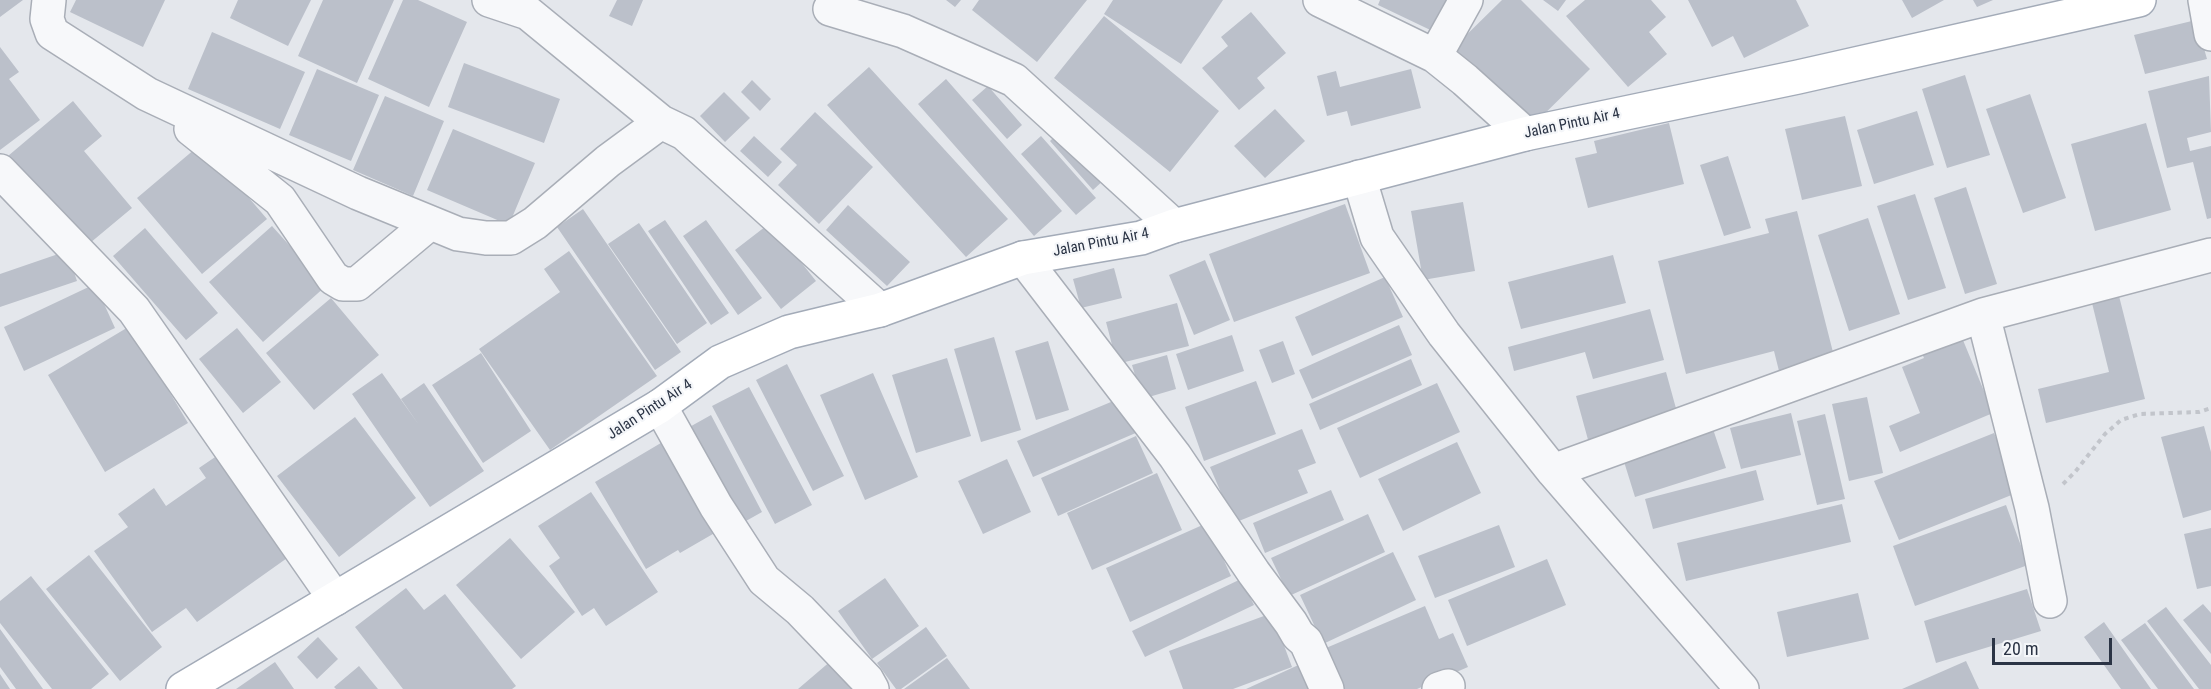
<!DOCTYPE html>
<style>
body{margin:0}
#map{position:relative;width:2211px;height:689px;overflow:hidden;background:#e4e7ec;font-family:"Roboto Condensed",sans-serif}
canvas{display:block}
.scale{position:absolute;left:1992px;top:638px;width:120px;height:27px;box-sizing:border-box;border:3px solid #2b3445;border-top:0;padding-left:8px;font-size:18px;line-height:21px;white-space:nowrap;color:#2b3445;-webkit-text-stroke:4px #f4f6f9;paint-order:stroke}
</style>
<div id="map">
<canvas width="2211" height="689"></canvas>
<div class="scale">20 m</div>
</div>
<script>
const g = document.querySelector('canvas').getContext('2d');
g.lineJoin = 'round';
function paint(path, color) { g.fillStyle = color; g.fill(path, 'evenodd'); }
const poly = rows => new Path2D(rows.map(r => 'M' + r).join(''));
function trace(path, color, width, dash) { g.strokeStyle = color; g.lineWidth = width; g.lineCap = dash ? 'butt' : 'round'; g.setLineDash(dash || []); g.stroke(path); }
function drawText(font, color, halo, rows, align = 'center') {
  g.font = font + ' "Roboto Condensed",sans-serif'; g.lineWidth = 4.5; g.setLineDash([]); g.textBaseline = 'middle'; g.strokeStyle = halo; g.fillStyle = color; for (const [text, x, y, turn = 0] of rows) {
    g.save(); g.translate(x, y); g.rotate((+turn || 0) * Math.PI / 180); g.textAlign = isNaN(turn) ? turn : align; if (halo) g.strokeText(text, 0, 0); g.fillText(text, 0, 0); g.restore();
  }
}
paint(poly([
 [0,0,23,0,0,17],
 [76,0,165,0,143,47,70,12],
 [238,0,311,0,288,46,230,18],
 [323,0,394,0,357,83,298,56],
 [403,0,418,0,467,22,429,107,368,79],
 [617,0,643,0,632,26,609,16],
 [946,0,961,0,955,7],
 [979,0,1087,0,1037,62,972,10],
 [1113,0,1223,0,1181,64,1104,14],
 [1380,0,1462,0,1445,37,1378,5],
 [1502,0,1521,0,1590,69,1525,133,1447,54],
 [1543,0,1566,0,1558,11],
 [1585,0,1651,0,1666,17,1649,32,1667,54,1628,87,1566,16],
 [1688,0,1796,0,1809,26,1744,58,1733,36,1712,47],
 [1902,0,1944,0,1912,18],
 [1973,0,1993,0,1977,7],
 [1251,12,1286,53,1257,78,1265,88,1239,110,1202,68,1228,46,1221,37],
 [1104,16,1219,111,1170,172,1054,78],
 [2196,20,2207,59,2145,74,2134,35],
 [212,32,305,72,280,129,188,89],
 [0,47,19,72,9,79,40,120,0,150],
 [464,63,560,99,544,143,448,107],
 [869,67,1008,219,966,257,827,105],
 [317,69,379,95,351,161,289,135],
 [1411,69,1421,108,1351,126,1347,111,1327,116,1317,76,1336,71,1340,87],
 [1965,75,1990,155,1947,168,1922,89],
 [2209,76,2211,132,2187,138,2190,151,2211,146,2211,218,2207,219,2193,162,2167,168,2148,91],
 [946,79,1062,211,1034,236,918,104],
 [752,80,771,99,760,111,741,92],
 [988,86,1022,125,1007,139,972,100],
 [724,92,750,118,725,142,700,116],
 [2030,94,2066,198,2023,213,1986,109],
 [385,96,444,121,413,196,353,170],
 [73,101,102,136,84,151,132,208,84,248,8,156],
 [1275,109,1305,141,1265,178,1234,146],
 [1917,111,1934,165,1874,184,1857,130],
 [815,112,873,167,819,224,778,185,797,165,780,149],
 [1845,116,1862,186,1802,200,1785,129],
 [1669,123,1684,184,1588,208,1575,158,1597,153,1594,141],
 [2146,123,2171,210,2095,231,2071,144],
 [453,129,535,163,509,225,427,190],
 [1062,129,1106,178,1093,190,1050,141],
 [754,136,782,162,768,177,740,151],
 [1041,136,1096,198,1076,215,1021,154],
 [202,143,267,219,202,274,137,198],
 [1728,156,1751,228,1724,236,1700,165],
 [1966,187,1997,284,1965,294,1934,198],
 [1915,194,1946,288,1908,300,1877,206],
 [1463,202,1475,271,1423,280,1411,211],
 [1345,204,1370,273,1234,322,1209,254],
 [848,205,910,262,887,286,826,230],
 [583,209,681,352,655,370,557,227],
 [1797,211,1836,364,1781,379,1774,351,1686,374,1658,261,1769,233,1765,219],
 [1868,218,1900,314,1849,331,1818,235],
 [665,220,729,313,711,325,648,231],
 [706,220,762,298,738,315,683,236],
 [639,223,707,323,677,344,608,244],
 [770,223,816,281,781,309,735,250],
 [272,226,326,286,263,342,209,282],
 [145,228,218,313,186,340,113,256],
 [67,251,77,281,0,307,0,274],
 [569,251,657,376,550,450,479,349,560,292,544,269],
 [1613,255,1626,303,1521,329,1508,282],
 [1205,260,1230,320,1194,335,1169,275],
 [1114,268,1122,298,1081,308,1073,279],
 [1385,277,1403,317,1312,356,1295,317],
 [95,284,115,328,24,371,4,327],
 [2118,292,2145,399,2046,423,2038,389,2109,372,2091,299],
 [331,298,379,355,314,410,266,353],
 [1177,303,1189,346,1117,364,1106,322],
 [1650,309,1664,360,1593,379,1585,352,1514,371,1508,347],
 [1399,325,1412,355,1312,399,1299,370],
 [130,326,188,423,105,472,48,375],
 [237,328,281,382,243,413,199,359],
 [1958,328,1993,413,1900,452,1889,426,1920,413,1902,367,1924,358,1918,345],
 [1232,335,1244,371,1188,390,1176,354],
 [994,337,1021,430,981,442,954,349],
 [1048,341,1069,410,1036,420,1015,351],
 [1283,341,1295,374,1272,383,1259,350],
 [481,353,531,431,483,463,432,385],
 [1167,355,1176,389,1142,399,1132,365],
 [947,358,971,436,916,453,892,375],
 [1411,359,1422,385,1320,430,1309,404],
 [787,364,844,476,813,491,756,380],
 [1666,372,1680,423,1590,447,1576,396],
 [382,373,419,425,401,399,424,383,484,471,430,507,352,394],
 [873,373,918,477,865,500,820,395],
 [1256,381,1276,434,1204,461,1185,407],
 [1437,383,1460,432,1360,478,1337,428],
 [749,387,812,505,775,524,712,406],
 [1123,397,1138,432,1033,477,1017,441],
 [1867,397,1883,473,1849,481,1832,404],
 [1791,413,1801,455,1741,469,1730,428],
 [1825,414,1845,499,1817,505,1797,421],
 [711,415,762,512,737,526,686,429],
 [355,417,416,498,339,557,277,476],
 [1711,423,1726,468,1635,497,1621,452],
 [2204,426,2211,452,2211,510,2183,518,2161,437],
 [1302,429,1316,463,1298,470,1308,493,1234,523,1210,467],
 [1994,433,2019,492,1899,540,1874,481],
 [1136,436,1153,473,1058,516,1041,478],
 [671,437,725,527,680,553,678,550,646,569,595,482],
 [1457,442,1481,493,1403,531,1378,479],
 [224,451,297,551,197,622,186,608,152,632,94,551,128,527,118,514,154,488,166,506,206,478,199,468],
 [1007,459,1031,512,983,534,958,481],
 [1756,470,1764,500,1653,529,1645,499],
 [1157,473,1182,530,1092,570,1067,513],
 [1331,490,1344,520,1265,553,1253,523],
 [591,492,658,592,606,626,594,608,582,616,549,566,560,558,538,526],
 [1842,504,1851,542,1686,581,1677,543],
 [2006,505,2028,565,1915,606,1893,546],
 [1368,514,1385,552,1289,596,1271,558],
 [1207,523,1231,576,1130,622,1106,568],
 [1499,525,1515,567,1435,598,1418,556],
 [2211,528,2211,586,2197,589,2184,534],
 [510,538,575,612,521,659,456,585],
 [1393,552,1416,600,1323,644,1300,595],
 [89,555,162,647,120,681,46,589],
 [1547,559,1566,605,1467,646,1448,600],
 [31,576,109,674,91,689,52,689,0,623,0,601],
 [885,578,919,626,872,659,838,611],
 [1241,579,1254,605,1145,657,1132,631],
 [406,588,424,610,445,594,516,686,512,689,403,689,355,627],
 [2027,589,2041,631,1936,663,1924,621],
 [1858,593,1869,639,1787,657,1777,612],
 [2203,604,2211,613,2211,654,2183,620],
 [1425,606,1439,639,1453,633,1468,667,1417,689,1344,689,1326,648],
 [2166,607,2211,665,2211,689,2199,689,2147,621],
 [1272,613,1292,667,1233,689,1183,689,1169,651],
 [2104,622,2151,689,2121,689,2084,637],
 [2145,623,2194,689,2158,689,2121,640],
 [926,627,947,656,901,689,896,689,877,663],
 [0,629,43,689,16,689,0,667],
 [318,637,338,659,317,679,297,657],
 [947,658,970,689,904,689],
 [832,660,857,689,798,689],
 [1966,661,1979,689,1902,689],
 [275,662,294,689,236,689],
 [1305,662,1318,689,1246,689],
 [359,666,378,689,336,689,334,687],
 [0,674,10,689,0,689]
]), '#bbc0ca');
const minor = poly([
 [49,0,47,19,52,33,147,94,358,193,458,234,486,238,511,238,535,223,608,161,661,122],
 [489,0,528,13,661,122,684,133,880,310],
 [1320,0,1435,56],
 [1466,0,1435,56,1465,80,1525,134],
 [2205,0,2211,34],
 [830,9,903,31,1014,80,1174,226],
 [191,129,280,200,333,278,343,284,357,284,430,223],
 [0,171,134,310,335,599],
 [1359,177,1377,237,1444,334,1553,471,1742,689],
 [1023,258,1175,456,1254,573,1291,623,1298,635,1306,642,1327,689],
 [1983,315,2032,508,2050,601],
 [660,406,716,506,764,580,800,610,867,680,872,689],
 [1553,471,1983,315,2211,255],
 [1439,689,1448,686]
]);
const major = poly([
 [183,689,660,406,720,362,789,332,880,310,1023,258,1141,238,1174,226,1525,134,1798,77,2139,0]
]);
trace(minor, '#a9aeb7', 36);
trace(major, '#a3abb8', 36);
trace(poly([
 [2063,484,2075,472,2105,434,2121,420,2140,414,2199,412,2211,408]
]), '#c2c5cb', 4, [4.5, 4.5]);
trace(minor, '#f7f8fa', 33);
trace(major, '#fff', 33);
drawText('15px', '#2b3445', '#f4f6f9', [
 ["Jalan Pintu Air 4",1572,124,-12],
 ["Jalan Pintu Air 4",1101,243,-11],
 ["Jalan Pintu Air 4",650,410,-33]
]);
</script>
